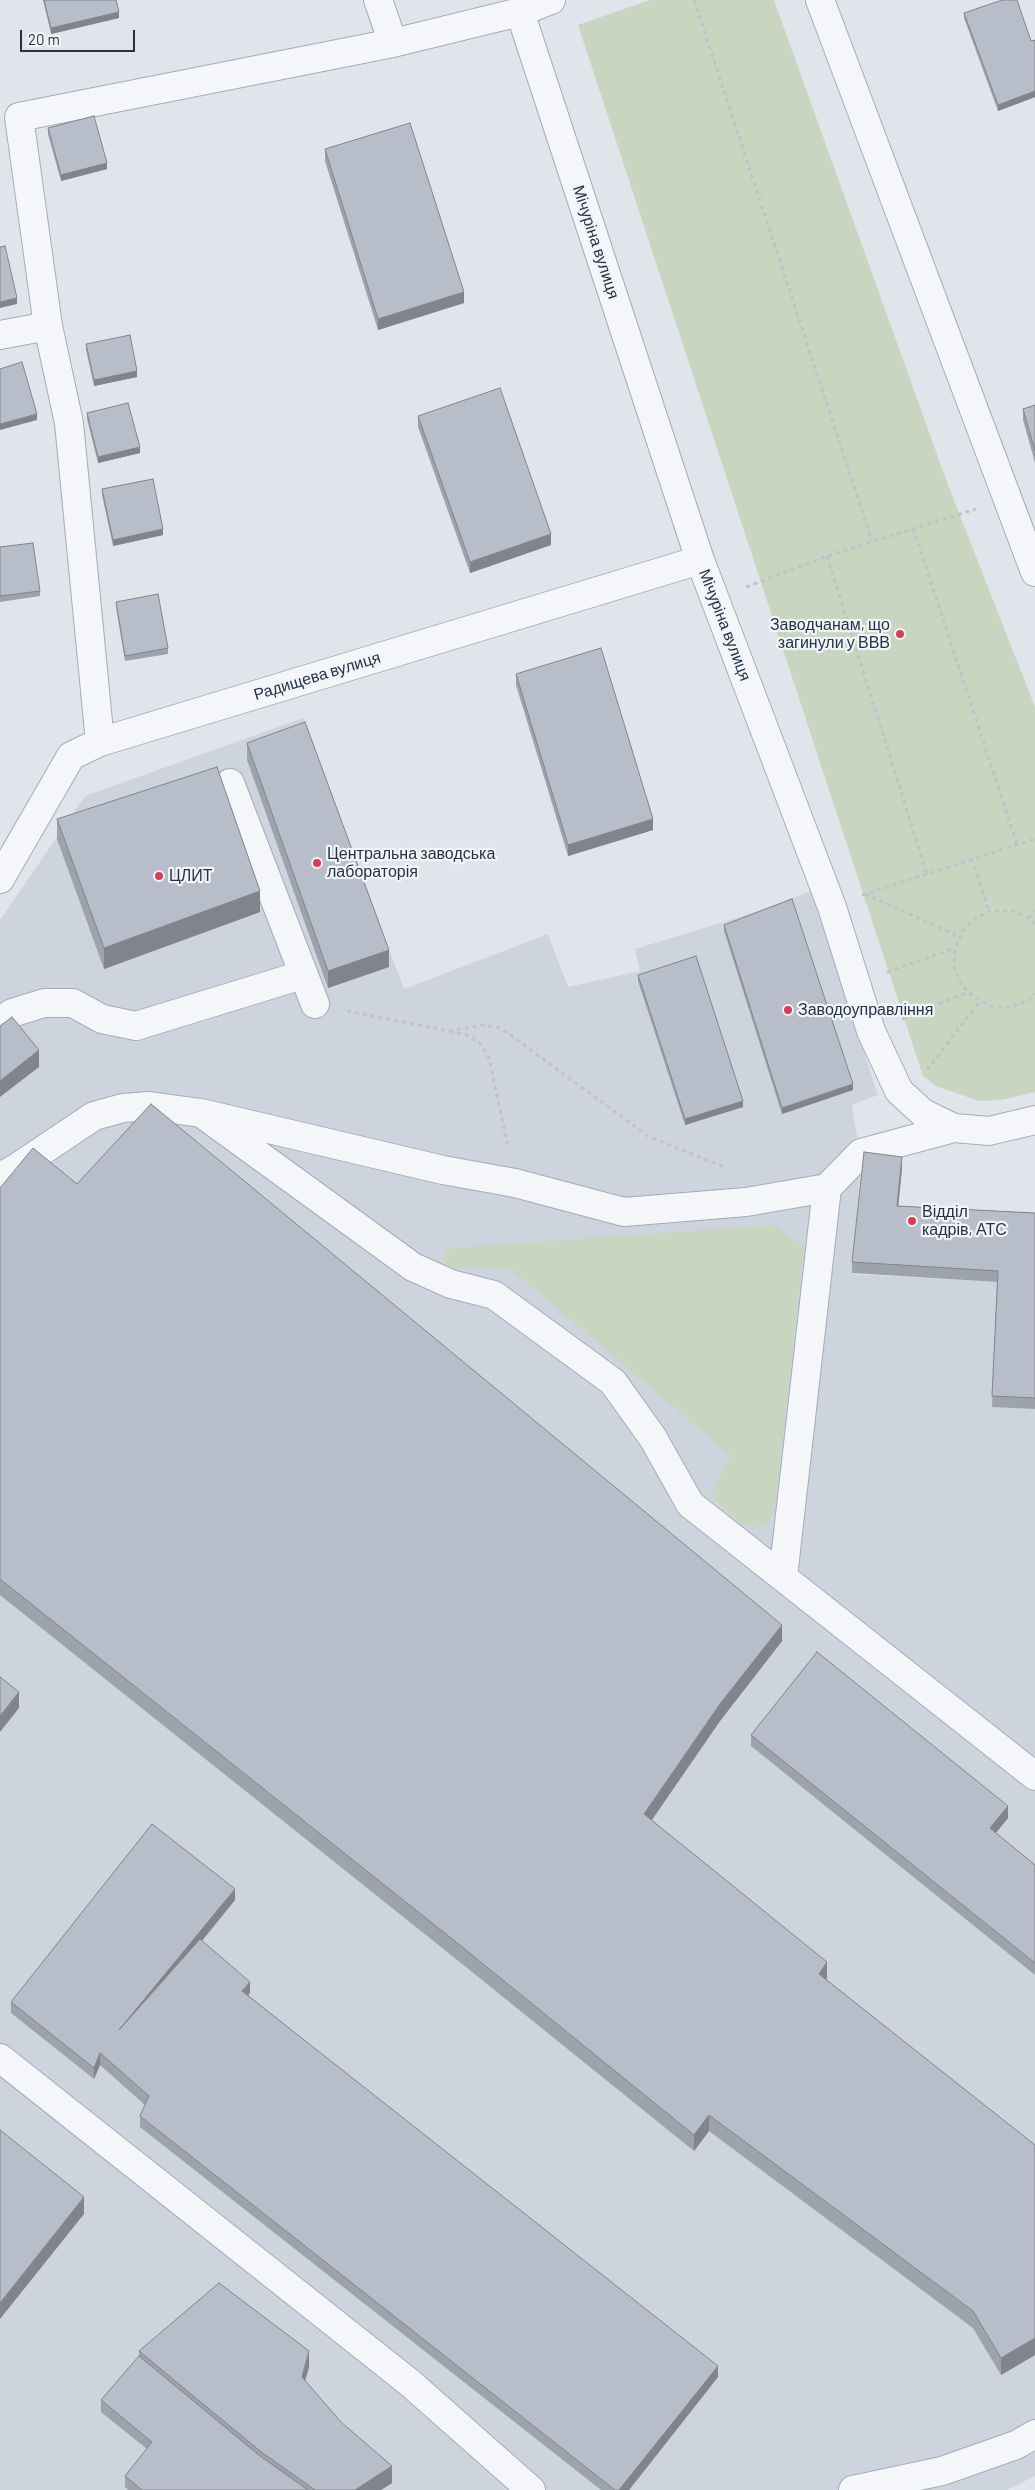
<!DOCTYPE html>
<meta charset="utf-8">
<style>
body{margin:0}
#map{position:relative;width:1035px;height:2490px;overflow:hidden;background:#e1e5eb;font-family:Barlow,sans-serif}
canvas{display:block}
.scale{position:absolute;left:20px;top:30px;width:115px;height:22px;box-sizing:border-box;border:2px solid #273344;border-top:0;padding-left:6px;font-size:15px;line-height:18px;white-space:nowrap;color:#273344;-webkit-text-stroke:4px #f1f4f8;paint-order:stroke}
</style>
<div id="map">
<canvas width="1035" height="2490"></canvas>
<div class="scale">20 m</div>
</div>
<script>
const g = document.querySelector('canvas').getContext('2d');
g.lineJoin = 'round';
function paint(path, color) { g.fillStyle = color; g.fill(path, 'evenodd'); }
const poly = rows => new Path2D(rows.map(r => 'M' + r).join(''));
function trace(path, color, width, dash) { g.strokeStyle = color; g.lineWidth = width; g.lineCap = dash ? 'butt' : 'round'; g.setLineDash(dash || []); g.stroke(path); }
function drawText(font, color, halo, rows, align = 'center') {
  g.font = font + ' Barlow,sans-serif'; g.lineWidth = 4.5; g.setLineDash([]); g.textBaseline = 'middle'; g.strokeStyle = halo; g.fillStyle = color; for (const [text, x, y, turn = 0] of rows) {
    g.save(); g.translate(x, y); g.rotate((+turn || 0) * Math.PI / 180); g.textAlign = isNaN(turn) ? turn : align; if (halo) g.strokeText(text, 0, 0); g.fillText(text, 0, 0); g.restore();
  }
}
paint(poly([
 [303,718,404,989,548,934,568,987,640,971,635,949,743,916,812,891,878,1095,852,1105,861,1161,852,1274,1035,1284,1035,2476,1007,2490,0,2490,0,920,85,796]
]), '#ced4dd');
paint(poly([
 [650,0,774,0,948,485,1035,707,1035,1092,1001,1100,979,1101,936,1086,923,1076,578,25],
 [774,1225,804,1247,775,1508,770,1521,765,1525,754,1527,742,1524,711,1496,730,1455,512,1270,449,1266,443,1260,443,1256,451,1248]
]), '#c7d5c1');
const minor = poly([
 [378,0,393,43],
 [820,0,1035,572],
 [520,12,700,560,832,907,871,1031,899,1091,923,1113,954,1128,989,1131,1035,1120],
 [0,335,48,326],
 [100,742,69,423,48,326,19,117,393,43,520,12,551,0],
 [230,783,315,1004],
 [0,879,71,756,100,742,700,560],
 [0,1021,12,1013,44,1003,73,1003,102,1019,136,1026,302,975],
 [201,1113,413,1267,451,1284,494,1295,613,1382,653,1438,690,1504,1035,1776],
 [0,1177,18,1167,94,1116,123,1108,149,1106,201,1113,443,1170,515,1183,624,1212,746,1202,827,1188,861,1153,954,1128],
 [783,1577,827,1188],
 [0,2058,410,2383,531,2490],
 [853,2490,942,2471,1016,2445,1035,2434]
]);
trace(minor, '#a5acb6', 30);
trace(poly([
 [694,0,872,541],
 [913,528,1017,844],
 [827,556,927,874],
 [746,587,827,556,976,509],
 [972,859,989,911],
 [865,894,960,937],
 [862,895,1035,839],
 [1029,918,1035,910],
 [1035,924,1029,918,1013,911,989,911,976,918,963,930,955,948,954,967,962,986,974,997,993,1007,1011,1007,1029,1000,1035,994],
 [887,972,955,948],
 [347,1011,449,1031,470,1036,481,1044,489,1058,508,1147],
 [902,1019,968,992],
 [449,1031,483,1025,501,1028,648,1136,727,1168],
 [927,1070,980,1001]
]), '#bfc3ca', 3, [4, 4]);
trace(minor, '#f4f6f9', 28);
paint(poly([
 [43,0,116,0,119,18,51,34],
 [964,13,1031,41,1035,40,1035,97,998,111,964,18],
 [48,128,107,169,61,181,48,134],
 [325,149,464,303,378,330,325,161],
 [86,344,137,377,94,386,86,350],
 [1035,405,1035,463,1023,420,1023,409],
 [87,413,140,453,98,463,87,419],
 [418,416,551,545,470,573,418,427],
 [102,489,163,535,113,546,102,495],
 [0,547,40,591,40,596,0,602],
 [116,602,168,648,168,654,125,661,116,607],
 [516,674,653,830,568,856,516,685],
 [247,743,389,967,328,988,247,760],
 [57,819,260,912,104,969,57,839],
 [724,925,853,1090,782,1114,724,931],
 [638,975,743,1107,685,1125,638,981],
 [902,1169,898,1206,1035,1213,1035,1409,992,1407,997,1282,852,1273,852,1262],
 [77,1184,782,1641,720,1721,652,1820,827,1979,826,1980,1035,2145,1035,2355,1001,2375,973,2328,709,2131,694,2151,456,1959,0,1595,0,1188],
 [751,1735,1008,1818,996,1833,1035,1865,1035,1975,751,1746],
 [235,1900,202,1941,250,1993,248,1995,718,2377,629,2490,601,2490,140,2127,140,2116,145,2105,100,2065,94,2079,11,2013,11,2002],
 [139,2351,309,2367,305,2381,392,2483,381,2490,128,2490,125,2487,125,2476,147,2449,101,2412,101,2400,139,2356]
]), '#9da3ad');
paint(poly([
 [119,12,119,18,51,34,51,28],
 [1035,91,1035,97,998,111,998,105],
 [107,163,107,169,61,181,61,175],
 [464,292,464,303,378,330,378,319],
 [17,298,17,304,0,308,0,302],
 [137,371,137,377,94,386,94,380],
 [37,414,37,420,0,430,0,424],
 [140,447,140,453,98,463,98,457],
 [163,529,163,535,113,546,113,540],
 [551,534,551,545,470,573,470,562],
 [653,819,653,830,568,856,568,845],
 [260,891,260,912,104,969,104,948],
 [389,950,389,967,328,988,328,971],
 [39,1050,39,1067,0,1097,0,1081],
 [853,1084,853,1090,782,1114,782,1108],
 [743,1101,743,1107,685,1125,685,1119],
 [902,1157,902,1169,897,1218,897,1206],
 [782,1625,782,1641,720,1721,644,1831,644,1814,720,1704],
 [19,1692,19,1708,0,1732,0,1716],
 [1008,1806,1008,1818,990,1840,990,1828],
 [235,1889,235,1900,119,2042,119,2030],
 [827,1962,827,1979,819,1990,819,1974],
 [250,1982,250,1993,242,2002,242,1991],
 [100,2053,100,2065,94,2079,94,2068],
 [709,2115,709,2131,694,2151,694,2135],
 [84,2197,84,2214,0,2319,0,2303],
 [1035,2338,1035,2355,1001,2375,1001,2358],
 [309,2351,309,2367,302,2393,302,2377],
 [718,2366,718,2377,629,2490,619,2490],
 [392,2466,392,2483,381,2490,355,2490]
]), '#80858d');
const building = poly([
 [44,0,116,0,119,12,51,28,44,0],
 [1002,0,1017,0,1031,41,1035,40,1035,91,998,105,964,13,1002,0],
 [94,116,107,163,61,175,48,128,94,116],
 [410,123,464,292,378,319,325,149,410,123],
 [5,246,17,298,0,302,0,247,5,246],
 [130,335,137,371,94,380,86,344,130,335],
 [22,362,37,414,0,424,0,369,22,362],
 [500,388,551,534,470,562,418,416,500,388],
 [128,403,140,447,98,457,87,413,128,403],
 [1035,405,1035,451,1023,409,1035,405],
 [153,479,163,529,113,540,102,489,153,479],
 [33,543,40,591,0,596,0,547,33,543],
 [158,594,168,648,125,656,116,602,158,594],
 [601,648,653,819,568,845,516,674,601,648],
 [305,722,389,950,328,971,247,743,305,722],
 [217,767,260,891,104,948,57,819,217,767],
 [792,899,853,1084,782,1108,724,925,792,899],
 [696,956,743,1101,685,1119,638,975,696,956],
 [12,1017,39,1050,0,1081,0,1026,12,1017],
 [151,1104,782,1625,720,1704,644,1814,827,1962,819,1974,1035,2145,1035,2338,1001,2358,973,2311,709,2115,694,2135,456,1942,0,1579,0,1188,33,1148,77,1184,151,1104],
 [864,1152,902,1157,897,1206,1035,1213,1035,1398,992,1396,998,1271,852,1262,864,1152],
 [817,1652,1008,1806,990,1828,1035,1865,1035,1963,751,1735,817,1652],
 [0,1677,19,1692,0,1716,0,1677],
 [152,1824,235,1889,119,2030,200,1939,250,1982,242,1991,718,2366,619,2490,615,2490,140,2116,149,2096,100,2053,94,2068,11,2002,152,1824],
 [0,2130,84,2197,0,2303,0,2130],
 [219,2283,309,2351,302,2377,341,2422,392,2466,355,2490,315,2490,260,2451,139,2351,219,2283],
 [139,2356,260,2456,308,2490,142,2490,125,2476,152,2442,101,2400,139,2356]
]);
paint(building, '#b7bec9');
trace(building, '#80858d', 1);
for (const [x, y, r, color] of [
 [900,634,5,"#da3c58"],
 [317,863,5,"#da3c58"],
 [159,876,5,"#da3c58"],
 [788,1010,5,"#da3c58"],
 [912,1221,5,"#da3c58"]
]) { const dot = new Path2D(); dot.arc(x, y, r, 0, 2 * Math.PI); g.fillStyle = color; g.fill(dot); trace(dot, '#f1f4f8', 2); }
drawText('16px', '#273344', '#f1f4f8', [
 ["Мічуріна вулиця",596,242,72],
 ["Мічуріна вулиця",725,625,69],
 ["Радищева вулиця",317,676,-17]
]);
drawText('16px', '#273344', '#f1f4f8', [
 ["Заводчанам, що",890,625,"right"],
 ["загинули у ВВВ",890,643,"right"],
 ["Центральна заводська",327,854],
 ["лабораторія",327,872],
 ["ЦЛИТ",169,876],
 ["Заводоуправління",798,1010],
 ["Відділ",922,1212],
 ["кадрів, АТС",922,1230]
], 'left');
</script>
